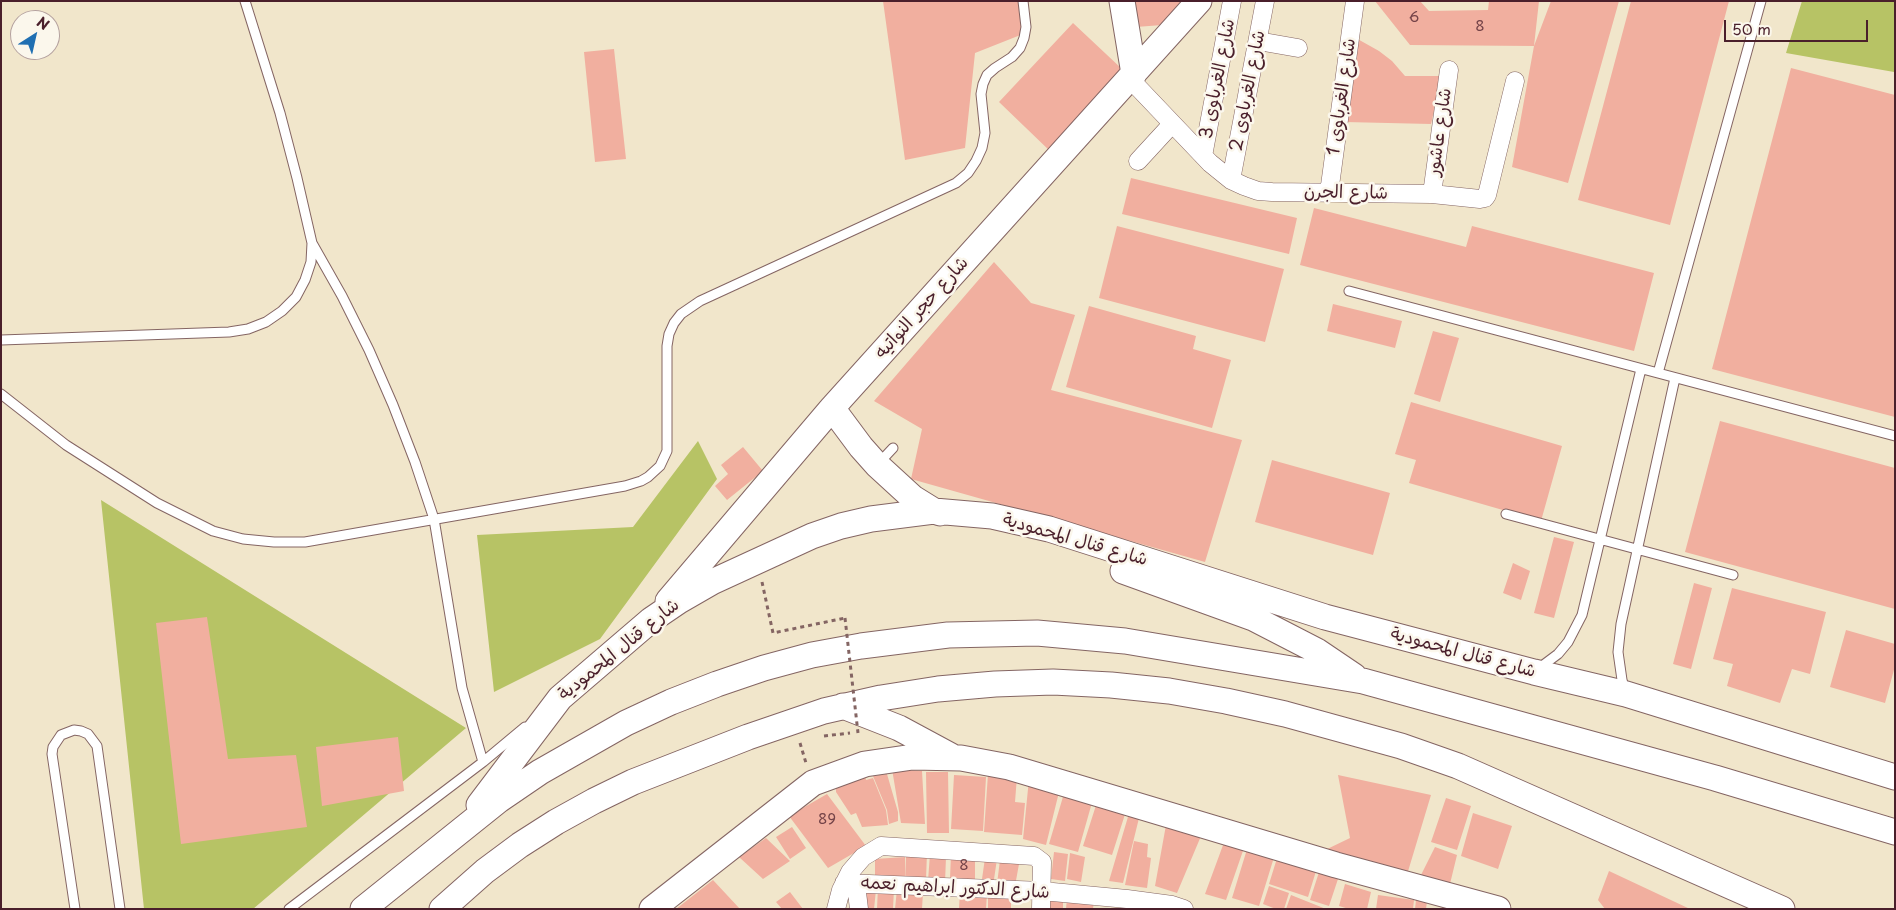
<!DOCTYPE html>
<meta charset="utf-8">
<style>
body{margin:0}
#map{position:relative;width:1896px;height:910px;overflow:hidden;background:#f1e6cb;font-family:"Playpen Sans",sans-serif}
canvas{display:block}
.frame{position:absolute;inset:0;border:2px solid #4a1f2b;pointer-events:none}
.north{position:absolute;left:10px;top:10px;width:50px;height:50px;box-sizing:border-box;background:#fbf7ec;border:1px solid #b4a19f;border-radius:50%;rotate:35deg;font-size:14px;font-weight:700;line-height:20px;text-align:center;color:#4a1f2b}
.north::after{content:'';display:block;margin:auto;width:18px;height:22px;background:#1f6fb2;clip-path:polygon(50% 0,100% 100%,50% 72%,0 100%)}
.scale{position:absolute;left:1724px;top:20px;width:144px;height:22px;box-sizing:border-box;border:2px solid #4a1f2b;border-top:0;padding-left:6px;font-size:15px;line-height:18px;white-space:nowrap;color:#4a1f2b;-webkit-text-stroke:4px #fbf7ec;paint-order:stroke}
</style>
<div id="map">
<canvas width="1896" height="910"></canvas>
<div class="frame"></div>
<div class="north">N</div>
<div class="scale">50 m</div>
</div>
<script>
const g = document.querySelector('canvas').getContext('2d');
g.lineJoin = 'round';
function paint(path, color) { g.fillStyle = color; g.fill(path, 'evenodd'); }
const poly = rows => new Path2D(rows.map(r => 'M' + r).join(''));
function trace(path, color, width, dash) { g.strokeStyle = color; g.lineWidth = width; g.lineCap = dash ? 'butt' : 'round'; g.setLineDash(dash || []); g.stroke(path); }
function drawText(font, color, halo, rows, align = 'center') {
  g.font = font + ' "Playpen Sans","Playpen Sans Arabic",sans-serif'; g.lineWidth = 5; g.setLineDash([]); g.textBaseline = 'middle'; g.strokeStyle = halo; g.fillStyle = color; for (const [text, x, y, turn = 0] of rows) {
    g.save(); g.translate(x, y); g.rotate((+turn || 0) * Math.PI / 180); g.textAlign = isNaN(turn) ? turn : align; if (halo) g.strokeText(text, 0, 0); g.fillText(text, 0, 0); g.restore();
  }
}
paint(poly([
 [1802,1,1895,1,1894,72,1786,53],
 [698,441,717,479,600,639,494,692,477,535,633,527],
 [101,500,466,728,253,909,144,909]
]), '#b7c365');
paint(poly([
 [883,1,1018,1,1023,34,975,53,965,148,905,160],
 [1131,1,1184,1,1162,25,1136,27],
 [1375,1,1420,1,1429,11,1488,10,1489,1,1539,1,1534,46,1410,45],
 [1551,1,1619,1,1568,183,1512,167,1534,46],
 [1631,1,1729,1,1670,225,1578,200],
 [1073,23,1122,69,1052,153,999,102],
 [1354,37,1379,51,1392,61,1405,76,1442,76,1431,124,1345,122],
 [614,49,626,159,595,162,584,52],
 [1791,68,1895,95,1895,417,1712,369],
 [1131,178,1297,218,1289,254,1122,214],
 [1314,208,1466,247,1472,226,1654,273,1634,351,1300,265],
 [1117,226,1284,269,1265,342,1099,298],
 [994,262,1031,303,1075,315,1051,390,1242,440,1205,562,911,479,922,429,874,401],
 [1333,304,1402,321,1395,348,1327,331],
 [1089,306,1196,336,1193,349,1231,360,1212,428,1066,387],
 [1433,331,1459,338,1440,402,1414,394],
 [1411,402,1562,446,1541,521,1409,483,1416,460,1395,454],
 [1720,421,1895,468,1895,609,1685,552],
 [743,447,763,471,727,500,715,486,728,474,721,465],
 [1272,460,1390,493,1373,555,1255,522],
 [1554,537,1574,542,1554,618,1534,613],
 [1513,563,1530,571,1521,600,1503,593],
 [1694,583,1712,588,1691,669,1673,664],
 [1732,588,1826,612,1810,674,1792,669,1780,703,1727,686,1733,664,1713,659],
 [207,617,228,759,296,755,307,827,181,844,156,623],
 [1846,630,1895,644,1895,666,1885,703,1830,687],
 [398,737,404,791,322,806,316,747],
 [892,769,922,771,925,824,901,823],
 [926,772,948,772,949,833,927,833],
 [887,774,898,812,898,821,889,824,887,810,873,776],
 [988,774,1017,776,1015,802,1025,803,1022,835,984,832],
 [865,775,866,780,873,778,886,810,888,825,862,827,856,813,851,815,836,792,836,786],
 [954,775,986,777,983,831,951,829],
 [1338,775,1431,795,1406,878,1321,852,1350,838],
 [1029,779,1060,788,1046,845,1023,839],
 [1065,790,1093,799,1078,852,1049,844],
 [827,794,866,846,828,868,789,816],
 [1446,798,1471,806,1457,850,1431,842],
 [1098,799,1127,808,1112,855,1083,846],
 [1130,810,1140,814,1123,883,1109,881],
 [1473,813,1512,826,1498,869,1461,856],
 [1166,825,1201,836,1177,893,1155,886],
 [792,827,806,848,790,859,776,837],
 [1226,837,1245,845,1226,900,1205,894],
 [766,838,790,861,763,879,739,857],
 [1134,841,1148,844,1147,857,1151,858,1147,888,1125,885],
 [1248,846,1275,854,1259,906,1232,898],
 [1435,847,1457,855,1449,888,1418,881],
 [927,852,926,880,906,881,906,853],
 [1054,852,1068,854,1065,881,1051,879],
 [1070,853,1085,857,1081,882,1067,879],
 [930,854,946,857,945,883,928,881],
 [951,855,975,856,975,880,950,878],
 [1278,855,1317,868,1308,897,1269,884],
 [905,857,906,882,875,881,875,859],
 [985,858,997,859,993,886,981,886],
 [1000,860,1019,864,1015,886,997,884],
 [1320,869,1339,876,1329,906,1310,900],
 [1609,871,1690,909,1605,909,1598,900],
 [713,880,740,909,676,909],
 [1345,884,1371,892,1367,909,1349,909,1339,906],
 [1269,886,1289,893,1284,909,1276,909,1263,904],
 [878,887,894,889,893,909,877,909],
 [897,889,923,892,922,909,895,909],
 [864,890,876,890,874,909,863,908],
 [960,890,987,893,986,909,959,909],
 [790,892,803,909,782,909,776,902],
 [1044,895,1063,896,1063,909,1043,909],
 [1291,895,1326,909,1286,909],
 [1378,895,1414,900,1413,909,1376,909],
 [988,896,1011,897,1011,909,988,909],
 [1067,897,1094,900,1093,909,1066,909],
 [1416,900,1427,901,1426,909,1415,909]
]), '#f1af9f');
const lane = poly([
 [312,243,342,296,369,350,393,405,415,462,434,519,462,688,483,762],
 [1349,291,1895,436],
 [1,340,229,332,248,329,266,322,282,311,296,297,305,280,311,262,312,243,297,178,280,113,245,1],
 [1658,373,1761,1],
 [1,394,66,445,157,503,213,531,243,539,274,542,305,542,625,486,641,481,648,477,660,466,667,451,667,346,669,334,674,323,681,314,700,301,956,183,968,173,976,161,982,148,985,133,981,94,983,84,987,75,995,68,1012,57,1020,48,1024,38,1026,27,1023,1],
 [879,463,893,448],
 [1506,514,1733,575],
 [1538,669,1558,654,1568,642,1582,615,1641,369],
 [1625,691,1622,680,1618,652,1621,624,1675,378],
 [75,909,52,754,53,747,61,735,74,730,81,731,88,734,97,746,120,909],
 [289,909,483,762,525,727]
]);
const street = poly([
 [1258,41,1298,48],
 [1130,79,1210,163,1231,180,1244,186,1258,191,1272,192,1432,194,1480,199,1485,198,1487,195,1515,81],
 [1203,156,1232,1],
 [1138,161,1172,124],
 [1231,180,1265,1],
 [1329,193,1355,1],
 [1432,194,1449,70],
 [844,883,1042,891,1127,899,1172,905,1184,909],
 [856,884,859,909],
 [836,909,841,890,850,872,863,857,881,846,1034,856,1042,862,1041,909]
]);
const secondary = poly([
 [1122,1,1134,74],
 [832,408,861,447,877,465,913,498,934,511,940,513],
 [1123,571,1253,618,1317,651,1354,676],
 [668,601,832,408,1199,1],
 [843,706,899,728,951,756],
 [479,805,560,698,651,620,679,601,712,582,812,536,841,526,871,519,934,511,992,516,1049,529,1325,617,1534,672,1626,694,1895,777],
 [363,909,499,800,540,772,626,723,671,702,717,684,764,668,812,655,861,646,948,635,1037,633,1125,641,1363,681,1715,778,1895,832],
 [442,909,485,871,520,845,556,822,594,801,633,782,748,737,824,711,881,698,938,689,995,684,1053,682,1111,685,1169,691,1226,701,1285,714,1401,746,1458,766,1782,909],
 [652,909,813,783,865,764,913,757,961,758,1009,767,1336,865,1498,909]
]);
trace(lane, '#846563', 11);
trace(street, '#846563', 19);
trace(secondary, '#846563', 27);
trace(poly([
 [762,582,773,633,845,618],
 [824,736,850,733],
 [800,743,806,763]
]), '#846563', 3, [4, 4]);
trace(lane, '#fff', 9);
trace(street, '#fff', 18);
trace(secondary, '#fff', 25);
trace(poly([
 [845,618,858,733]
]), '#846563', 3, [4, 4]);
drawText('15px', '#744348', null, [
 ["6",1414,18],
 ["8",1480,27],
 ["89",827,820],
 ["8",964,866]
]);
drawText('18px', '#4a1f2b', '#fbf7ec', [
 ["شارع الغرباوى 3",1218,79,-79],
 ["شارع الغرباوى 2",1248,91,-79],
 ["شارع الغرباوى 1",1342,97,-82],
 ["شارع عاشور",1440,132,-82],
 ["شارع الجرن",1346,193,1],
 ["شارع حجر النواتيه",922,308,-48],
 ["شارع قنال المحمودية",1075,540,16],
 ["شارع قنال المحمودية",619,650,-39],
 ["شارع قنال المحمودية",1463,653,15],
 ["شارع الدكتور ابراهيم نعمه",955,888,3]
]);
</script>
